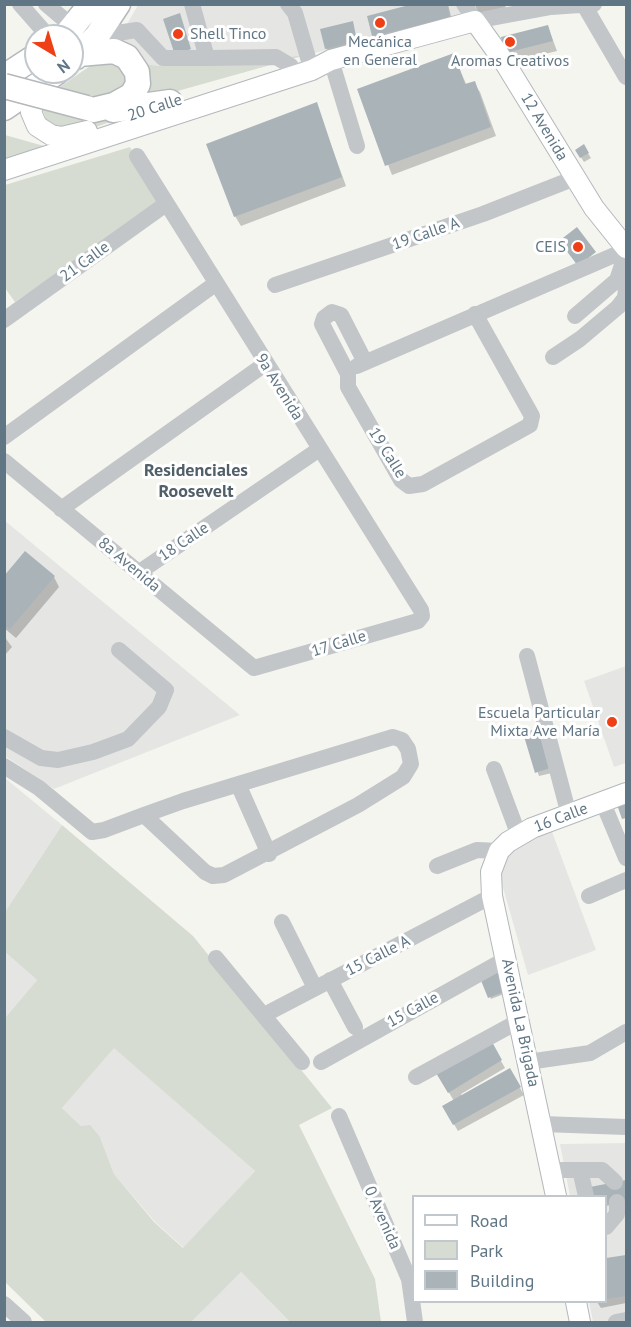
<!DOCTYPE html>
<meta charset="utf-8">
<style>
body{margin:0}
#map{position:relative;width:631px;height:1327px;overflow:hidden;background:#f5f5f0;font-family:"PT Sans",sans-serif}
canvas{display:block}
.frame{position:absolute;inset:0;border:6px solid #617684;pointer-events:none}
.legend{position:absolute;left:412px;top:1195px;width:195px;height:108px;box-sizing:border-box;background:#fff;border:2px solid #c0c8ce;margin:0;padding:8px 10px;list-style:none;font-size:18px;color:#617684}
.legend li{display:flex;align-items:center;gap:12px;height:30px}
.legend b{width:30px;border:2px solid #c0c8ce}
.north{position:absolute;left:24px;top:24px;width:60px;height:60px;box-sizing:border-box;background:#fff;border:2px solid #c0c8ce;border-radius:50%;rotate:142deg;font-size:16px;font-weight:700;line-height:24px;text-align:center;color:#617684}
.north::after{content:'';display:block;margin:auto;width:21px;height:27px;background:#ef3f16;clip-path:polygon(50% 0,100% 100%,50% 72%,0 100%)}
</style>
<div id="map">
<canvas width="631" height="1327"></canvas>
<div class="frame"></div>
<ul class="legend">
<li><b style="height:8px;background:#fff"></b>Road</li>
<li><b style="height:16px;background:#d6dcd1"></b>Park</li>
<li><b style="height:16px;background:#aab3b8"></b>Building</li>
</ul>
<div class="north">N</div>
</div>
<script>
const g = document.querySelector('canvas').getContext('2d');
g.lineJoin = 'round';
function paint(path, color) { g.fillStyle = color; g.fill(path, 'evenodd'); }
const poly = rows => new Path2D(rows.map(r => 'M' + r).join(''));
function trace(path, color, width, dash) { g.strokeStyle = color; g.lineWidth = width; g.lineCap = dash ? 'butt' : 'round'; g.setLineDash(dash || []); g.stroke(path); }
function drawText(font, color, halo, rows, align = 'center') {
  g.font = font + ' "PT Sans",sans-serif'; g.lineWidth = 6; g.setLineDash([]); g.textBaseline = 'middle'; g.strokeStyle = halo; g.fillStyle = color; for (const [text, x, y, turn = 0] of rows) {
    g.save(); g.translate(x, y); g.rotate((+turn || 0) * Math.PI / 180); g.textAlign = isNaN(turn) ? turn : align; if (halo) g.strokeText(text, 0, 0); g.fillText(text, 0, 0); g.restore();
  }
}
paint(poly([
 [138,5,512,5,306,55,228,63,160,66,100,59,126,26],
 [4,520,240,715,54,789,5,756],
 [626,666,626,763,614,767,584,681],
 [5,778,62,825,5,912],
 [551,829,596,950,528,975,498,870,510,845],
 [5,952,37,980,5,1018],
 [114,1047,255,1171,184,1248,155,1222,114,1174,100,1137,81,1126,62,1108],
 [626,1143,626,1322,593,1322,589,1302,606,1302,606,1196,570,1196,560,1144],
 [241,1272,290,1322,191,1322,212,1300]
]), '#e5e6e4');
paint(poly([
 [306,55,167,94,92,100,57,89,100,59,160,66,228,63],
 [45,102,130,115,93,128,58,127,46,119,43,111],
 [5,135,44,146,5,159],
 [130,147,158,204,15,302,5,288,5,185],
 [62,825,193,936,332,1108,299,1125,375,1279,381,1322,290,1322,241,1272,191,1322,46,1322,5,1282,5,1018,37,980,5,952,5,912],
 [114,1048,255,1171,183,1248,154,1222,114,1174,100,1137,90,1125,81,1126,62,1108]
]), '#d6dcd1');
paint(poly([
 [420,4,448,4,453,25,376,39,373,35],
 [475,4,505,4,506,9,478,13],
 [352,23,358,45,329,53,326,48],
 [548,27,557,51,512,62,507,52],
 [453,54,467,86,474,83,480,92,496,136,392,175,359,90],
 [316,104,346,186,241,226,235,216],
 [584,147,591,158,584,162,577,151],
 [54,577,59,587,16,638,4,628,4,578],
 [4,636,12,647,4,656],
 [525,734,552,773,539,776],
 [496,973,504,994,491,999,482,979],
 [490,1042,505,1068,461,1094,462,1096,510,1070,524,1095,458,1131,444,1107,454,1101,438,1074],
 [626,1182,626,1202,606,1206,606,1196,593,1196,592,1188],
 [626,1256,626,1303,601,1308,597,1302,606,1302,606,1260]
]), '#0003');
paint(poly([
 [413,4,447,4,450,18,372,36,367,16],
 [180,13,191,49,175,55,163,19],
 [353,21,357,41,325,49,320,29],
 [548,25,553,41,505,53,501,37],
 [454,53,465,84,475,81,491,127,385,166,357,89],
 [317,102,342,177,234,217,206,144],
 [584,144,589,153,580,158,575,150],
 [577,227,596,252,578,266,559,241],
 [25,551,55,576,10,629,4,625,4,576],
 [538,728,550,768,535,773,523,733],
 [626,794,626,818,622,819,615,799],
 [497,971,504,992,488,998,480,978],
 [491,1040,502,1060,448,1093,436,1073],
 [510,1068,521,1087,453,1125,442,1106],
 [626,1180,626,1200,606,1204,606,1196,592,1196,590,1187],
 [626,1255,626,1296,606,1299,606,1258]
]), '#aab3b8');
const major = poly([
 [48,83,33,106,31,112,37,126,51,135,62,137,87,131],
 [4,170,312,70,331,60,475,21,505,63,594,208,626,248],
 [556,1196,492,896,491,872,499,851,508,842,532,828,626,793],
 [576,1302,580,1322]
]);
const highway = poly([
 [65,36,91,4],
 [79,54,114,51,127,57,137,72,138,84,132,95,114,105,93,110],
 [76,57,97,36,118,4],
 [4,77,36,56],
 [4,108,57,72],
 [113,110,170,102]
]);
trace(major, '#b2b8bc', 22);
trace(highway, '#b4b8bb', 27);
trace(poly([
 [20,4,48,36],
 [46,4,73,27],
 [192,4,207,58,276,57,291,66],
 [288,4,295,13,309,61],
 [464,4,475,21,551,7,594,4],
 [584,5,626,77],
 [97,36,137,30,163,58,207,58],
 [331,60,357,146],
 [275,285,483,214,575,178],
 [575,316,617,280,626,253],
 [4,320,166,204],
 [553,357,580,339,618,307,625,298,626,288],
 [365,362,341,315,332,312,324,318,322,324,348,374,348,387,401,480,409,486,423,484,530,425,532,416,475,314],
 [357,366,626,250],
 [4,437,215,284],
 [4,461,254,668,418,621,422,616,421,610,137,156],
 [61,509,265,364],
 [138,573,318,450],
 [527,656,569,815],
 [4,737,41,758,58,760,93,752,128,739,159,707,166,690,119,650],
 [4,766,39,788,92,832,104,830,144,815,183,801,393,737,402,740,408,749,411,764,403,777,358,805,224,875,213,876,205,872,144,815],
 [494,769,519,836],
 [238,784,269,854],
 [603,803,626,858],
 [437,866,477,850,499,851],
 [589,896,626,880],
 [282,922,315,988],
 [216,958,302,1062],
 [330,980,355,1027],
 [264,1015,492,896],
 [321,1062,506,959],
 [528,1062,590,1053,626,1032],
 [416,1077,519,1021],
 [339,1116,409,1279,415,1322],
 [542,1124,626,1127],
 [551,1170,602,1170,615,1182],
 [580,1170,586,1196],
 [606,1227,617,1214,617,1202],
 [4,1304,24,1322],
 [616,1322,626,1320]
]), '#c2c6c9', 16);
trace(major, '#fff', 20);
trace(highway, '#fff', 24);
const highwayBridge = poly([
 [4,86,87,108]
]);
trace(highwayBridge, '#b4b8bb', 27, []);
trace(highwayBridge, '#fff', 24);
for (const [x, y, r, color] of [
 [380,23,6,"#ef3f16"],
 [178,34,6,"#ef3f16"],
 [510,42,6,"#ef3f16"],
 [578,247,6,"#ef3f16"],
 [612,722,6,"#ef3f16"]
]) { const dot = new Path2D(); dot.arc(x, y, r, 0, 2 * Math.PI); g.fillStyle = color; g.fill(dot); trace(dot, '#fff', 2); }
drawText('16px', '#617684', '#fff', [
 ["Shell Tinco",190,34,"left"],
 ["Mecánica",380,42],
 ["en General",380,60],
 ["Aromas Creativos",510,61],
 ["CEIS",566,247,"right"],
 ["Escuela Particular",600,713,"right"],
 ["Mixta Ave María",600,731,"right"]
]);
drawText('16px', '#617684', '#fff', [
 ["20 Calle",155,108,-18],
 ["12 Avenida",544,127,59],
 ["19 Calle A",426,234,-19],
 ["21 Calle",85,262,-36],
 ["9a Avenida",279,387,58],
 ["19 Calle",387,453,58],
 ["18 Calle",184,542,-34],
 ["8a Avenida",129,565,40],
 ["17 Calle",339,644,-17],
 ["16 Calle",561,818,-21],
 ["15 Calle A",378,956,-27],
 ["15 Calle",413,1010,-29],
 ["Avenida La Brigada",520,1023,78],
 ["0 Avenida",382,1218,66]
]);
drawText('bold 18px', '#505f68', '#fff', [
 ["Residenciales",196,471],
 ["Roosevelt",196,492]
]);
</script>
